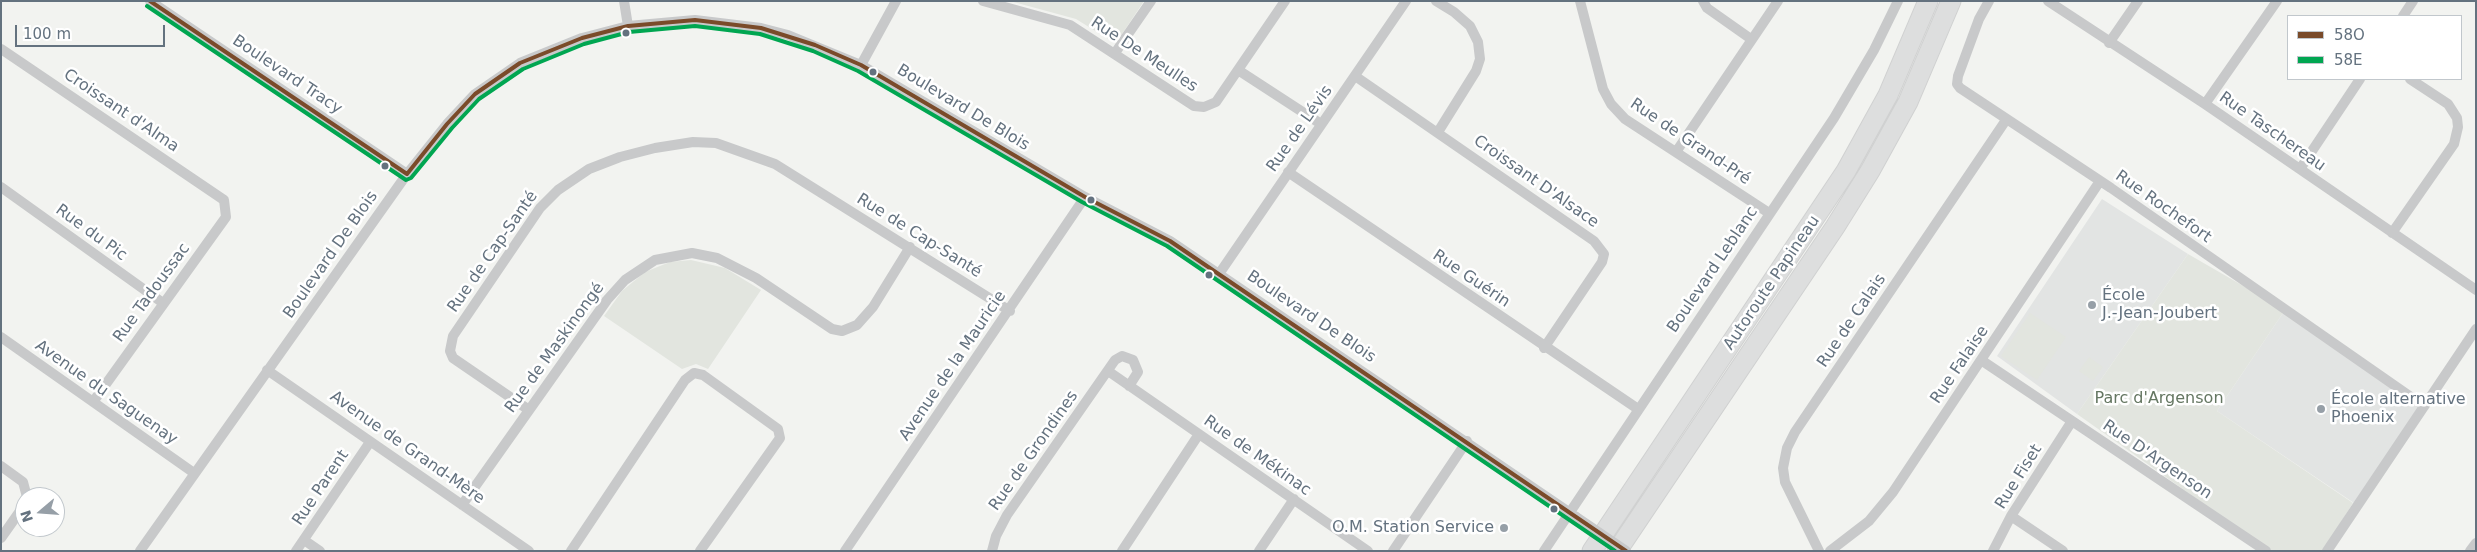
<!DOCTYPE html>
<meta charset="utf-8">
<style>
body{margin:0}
#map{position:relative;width:2477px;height:552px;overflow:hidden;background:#f2f3f0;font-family:"DejaVu Sans",sans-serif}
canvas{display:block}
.frame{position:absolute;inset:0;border:2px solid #64727f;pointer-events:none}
.legend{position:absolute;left:2287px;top:15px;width:175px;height:65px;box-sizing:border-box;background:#fff;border:1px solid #c1c7cc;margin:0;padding:6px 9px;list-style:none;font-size:15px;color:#64727f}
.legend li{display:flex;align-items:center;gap:10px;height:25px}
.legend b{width:25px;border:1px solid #c1c7cc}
.north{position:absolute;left:15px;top:487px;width:50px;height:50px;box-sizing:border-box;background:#fff;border:1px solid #c1c7cc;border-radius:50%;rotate:252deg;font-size:14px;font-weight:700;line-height:20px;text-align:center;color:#64727f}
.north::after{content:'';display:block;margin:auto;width:18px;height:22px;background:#969fa7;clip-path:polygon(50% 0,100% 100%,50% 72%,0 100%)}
.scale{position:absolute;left:15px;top:25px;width:150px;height:22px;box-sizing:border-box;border:2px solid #64727f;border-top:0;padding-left:6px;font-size:15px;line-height:18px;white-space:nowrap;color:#64727f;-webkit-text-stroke:4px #fff;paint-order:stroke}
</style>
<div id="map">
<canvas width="2477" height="552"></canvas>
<div class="frame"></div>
<ul class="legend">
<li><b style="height:6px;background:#7a4b2a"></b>58O</li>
<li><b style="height:6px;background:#00a651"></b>58E</li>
</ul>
<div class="north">N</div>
<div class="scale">100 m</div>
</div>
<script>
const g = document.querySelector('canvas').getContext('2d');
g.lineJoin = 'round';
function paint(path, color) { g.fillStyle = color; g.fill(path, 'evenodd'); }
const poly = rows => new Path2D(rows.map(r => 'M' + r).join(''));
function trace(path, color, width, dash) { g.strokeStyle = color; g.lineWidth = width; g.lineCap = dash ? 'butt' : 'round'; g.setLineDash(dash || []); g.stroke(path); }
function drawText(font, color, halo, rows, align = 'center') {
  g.font = font + ' "DejaVu Sans",sans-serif'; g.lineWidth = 5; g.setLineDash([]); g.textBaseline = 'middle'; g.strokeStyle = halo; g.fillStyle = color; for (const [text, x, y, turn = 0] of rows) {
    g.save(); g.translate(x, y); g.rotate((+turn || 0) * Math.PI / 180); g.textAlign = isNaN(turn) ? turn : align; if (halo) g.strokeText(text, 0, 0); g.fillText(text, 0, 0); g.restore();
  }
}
paint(poly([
 [2102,199,2188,254,2077,414,1997,356],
 [2285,310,2424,406,2357,505,2217,411]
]), '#e2e4e3');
paint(poly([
 [1010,1,1144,1,1118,40,1113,42,1076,19],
 [2188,254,2285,310,2217,411,2353,503,2323,551,2270,551,2077,414],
 [691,260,725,268,761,290,708,369,696,364,682,369,604,316,622,291,645,272,670,262],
 [2030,313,2066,337,2037,380,2001,356],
 [2089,357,2103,367,2093,381,2079,371]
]), '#e2e5df');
const motorway = poly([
 [1592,551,1846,171,1888,95,1928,1],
 [1617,551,1835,227,1870,171,1908,102,1951,1]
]);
trace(motorway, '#d0d1d1', 21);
trace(poly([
 [150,1,407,174],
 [624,1,628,26],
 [983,1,1070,25,1194,106,1204,107,1216,102,1285,1],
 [1436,1,1454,12,1470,26,1478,42,1480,59,1476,71,1438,132],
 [1580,1,1603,89,1611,104,1625,119,1769,213],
 [1703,1,1707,8,1751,39],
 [1989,1,1979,19,1958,76,1957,84,1960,88,2111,188,2424,406],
 [2048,1,2205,104,2476,290],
 [2403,16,2413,1],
 [2109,43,2138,1],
 [1,49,224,200,226,217,93,402],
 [1115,53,1151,1],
 [861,65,896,1],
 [1238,70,1321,124],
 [1355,76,1594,241,1604,254,1602,262,1544,348],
 [2205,104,2277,1],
 [1676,152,1778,1],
 [2300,169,2360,79],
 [1288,172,1638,409],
 [1,187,163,303],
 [2392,233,2454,144,2458,127,2457,118,2448,104,2410,79],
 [1219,274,1406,1],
 [1,337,194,473],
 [1981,360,2266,551],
 [267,370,529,551],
 [1108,371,1368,551],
 [529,410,453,358,450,351,453,336,540,208,558,190,589,169,620,157,655,148,693,142,716,143,775,164,1010,311],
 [1,466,23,482,27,497],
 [462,505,607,300,625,280,655,260,692,253,717,258,756,278,832,329,842,331,857,325,873,307,910,247],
 [2011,516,2063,551],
 [1,538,25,504],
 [304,540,320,551],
 [140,551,407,174,447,124,475,94,520,63,582,38,628,26,695,20,761,28,788,35,861,65,1085,197,1170,241,1576,517],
 [296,551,370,442],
 [571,551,685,380,694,373,703,375,778,429,780,438,700,551],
 [845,551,1085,197],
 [992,551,996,536,1007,515,1115,360,1122,356,1133,360,1138,372,1129,386],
 [1122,551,1199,434],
 [1259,551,1294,499],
 [1393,551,1467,441],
 [1544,551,1834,118,1874,50,1898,1],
 [1819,551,1785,482,1783,468,1787,448,1795,432,2006,120],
 [1830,551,1869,521,1893,492,2100,181],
 [1993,551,2011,516,2072,421],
 [2327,551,2476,329],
 [2470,551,2476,543]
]), '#c8c9ca', 10);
trace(motorway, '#dddede', 19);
trace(poly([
 [1576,517,1626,551]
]), '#c8c9ca', 10);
trace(poly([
 [150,1,407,174,447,124,475,94,520,63,582,38,628,26,695,20,761,28,815,45,861,65,1085,197,1170,241,1626,551]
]), '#7a4b2a', 4);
trace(poly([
 [147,6,406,180,411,178,452,128,479,99,523,69,584,44,629,32,695,26,760,34,813,51,858,71,1082,202,1167,246,1615,551]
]), '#00a651', 4);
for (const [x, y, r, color] of [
 [626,33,4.5,"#64727f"],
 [873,72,4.5,"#64727f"],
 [385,166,4.5,"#64727f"],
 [1091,200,4.5,"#64727f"],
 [1209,275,4.5,"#64727f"],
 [2092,305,5,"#969fa7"],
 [2321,409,5,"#969fa7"],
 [1554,509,4.5,"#64727f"],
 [1504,528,5,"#969fa7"]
]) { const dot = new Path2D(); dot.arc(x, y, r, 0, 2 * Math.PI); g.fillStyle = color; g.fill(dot); trace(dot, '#fff', 2); }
drawText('16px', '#64727f', '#fff', [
 ["Rue De Meulles",1144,55,33],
 ["Boulevard Tracy",287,75,34],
 ["Boulevard De Blois",963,108,31],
 ["Croissant d'Alma",121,111,34],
 ["Rue de Lévis",1300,129,-55],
 ["Rue Taschereau",2272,132,35],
 ["Rue de Grand-Pré",1690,142,34],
 ["Croissant D'Alsace",1536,182,35],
 ["Rue Rochefort",2163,207,35],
 ["Rue du Pic",91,233,36],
 ["Rue de Cap-Santé",919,236,32],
 ["Rue de Cap-Santé",493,252,-55],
 ["Boulevard De Blois",331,255,-55],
 ["Boulevard Leblanc",1713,270,-56],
 ["Rue Guérin",1471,279,34],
 ["Autoroute Papineau",1772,283,-56],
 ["Rue Tadoussac",152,293,-54],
 ["Boulevard De Blois",1311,317,34],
 ["Rue de Calais",1852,321,-56],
 ["Rue de Maskinongé",555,348,-54],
 ["Rue Falaise",1960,365,-56],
 ["Avenue de la Mauricie",953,366,-56],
 ["Avenue du Saguenay",106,393,35],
 ["Avenue de Grand-Mère",407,448,35],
 ["Rue de Grondines",1034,451,-55],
 ["Rue de Mékinac",1257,456,35],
 ["Rue D'Argenson",2157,460,34],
 ["Rue Fiset",2019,477,-58],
 ["Rue Parent",321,488,-56]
]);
drawText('16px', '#64727f', '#fff', [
 ["École",2102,296],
 ["J.-Jean-Joubert",2102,314],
 ["École alternative",2331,400],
 ["Phoenix",2331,418],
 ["O.M. Station Service",1494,528,"right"]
], 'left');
drawText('16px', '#657762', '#fff', [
 ["Parc d'Argenson",2159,399]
]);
</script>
